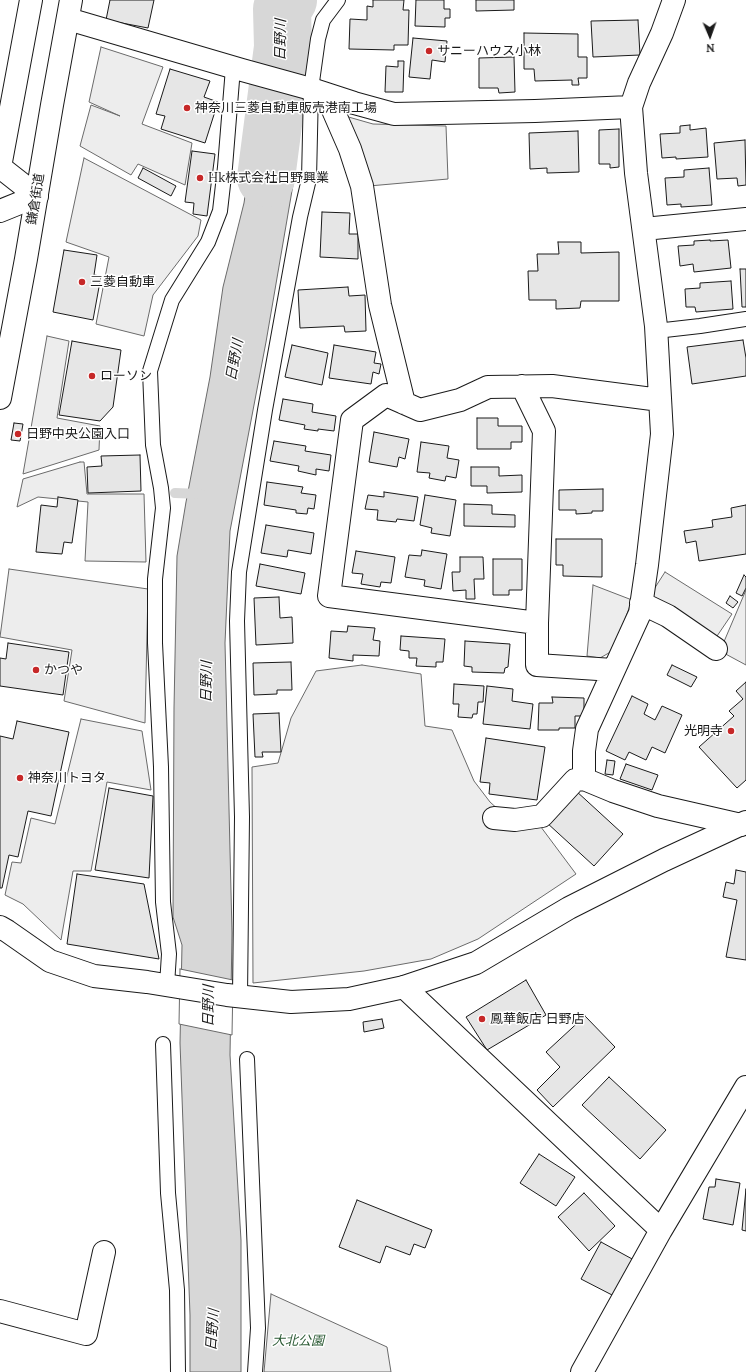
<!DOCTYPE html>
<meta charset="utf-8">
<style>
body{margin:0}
#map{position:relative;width:746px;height:1372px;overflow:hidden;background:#fff;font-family:Lora,serif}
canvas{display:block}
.north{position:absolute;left:690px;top:16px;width:40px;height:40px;-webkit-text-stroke:3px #fff;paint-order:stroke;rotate:178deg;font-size:11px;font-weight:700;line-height:16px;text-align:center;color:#1a1a1a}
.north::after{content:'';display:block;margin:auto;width:14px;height:18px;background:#1a1a1a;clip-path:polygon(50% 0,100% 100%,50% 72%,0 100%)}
</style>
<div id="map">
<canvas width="746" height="1372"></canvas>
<div class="north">N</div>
</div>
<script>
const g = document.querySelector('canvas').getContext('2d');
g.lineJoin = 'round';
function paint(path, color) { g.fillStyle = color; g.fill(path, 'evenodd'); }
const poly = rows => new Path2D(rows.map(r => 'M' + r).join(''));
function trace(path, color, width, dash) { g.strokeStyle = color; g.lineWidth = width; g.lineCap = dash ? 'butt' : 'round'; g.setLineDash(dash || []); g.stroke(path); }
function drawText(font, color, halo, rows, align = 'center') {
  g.font = font + ' Lora,"Noto Sans JP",serif'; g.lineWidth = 3; g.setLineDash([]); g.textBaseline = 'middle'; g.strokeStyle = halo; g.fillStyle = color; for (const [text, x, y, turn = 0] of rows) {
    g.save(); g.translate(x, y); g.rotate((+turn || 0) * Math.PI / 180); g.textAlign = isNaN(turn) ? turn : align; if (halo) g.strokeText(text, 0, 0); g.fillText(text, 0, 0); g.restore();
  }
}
const built = poly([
 [101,47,163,67,142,124,192,143,185,185,138,164,131,175,80,146,91,105,120,116,89,102,101,47],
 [345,116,373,124,446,126,448,179,369,186,345,116],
 [84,158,201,220,198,236,153,295,144,336,96,324,109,257,66,242,84,158],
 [47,336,69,341,57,418,100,426,99,450,23,474,47,336],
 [80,462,84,462,87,494,144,494,146,562,85,561,88,502,38,497,17,507,23,479,80,462],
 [9,569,148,589,145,723,64,701,72,650,0,637,9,569],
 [665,572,732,614,715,639,649,597,665,572],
 [593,585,632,600,614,650,600,658,587,656,593,585],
 [746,590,746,665,720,651,746,590],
 [362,665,421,674,425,726,452,730,474,781,490,802,500,811,529,811,576,874,478,939,431,959,364,971,253,983,252,767,278,763,291,718,316,671,362,665],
 [81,719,142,731,151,790,107,782,91,871,73,871,61,940,23,904,5,895,12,862,21,863,31,818,55,824,81,719],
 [271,1294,387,1347,391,1372,264,1372,271,1294]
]);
paint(built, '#ededed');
trace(built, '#6a6a6a', 1);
const water = poly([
 [260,94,296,103,294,179,266,342,230,531,225,643,232,933,230,1055,241,1240,241,1372,190,1372,190,1315,180,1043,182,945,173,917,174,708,177,556,186,502,210,377,223,287,244,203,260,94]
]);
paint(water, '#d7d7d7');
trace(water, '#6a6a6a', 1);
const pier = poly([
 [180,969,233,980,232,1035,179,1024,180,969]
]);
paint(pier, '#fff');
trace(pier, '#6a6a6a', 1);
trace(poly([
 [175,493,201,494]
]), '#d7d7d7', 10);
trace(poly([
 [266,178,283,47,282,9,288,0]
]), '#d7d7d7', 58);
const building = poly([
 [110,0,154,0,148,28,106,20,110,0],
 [373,0,404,0,403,10,409,10,408,45,394,45,394,50,349,49,350,19,367,20,367,6,373,7,373,0],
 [416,0,444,0,444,9,450,9,450,18,445,18,445,27,415,26,416,0],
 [476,0,514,0,514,10,476,11,476,0],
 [638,20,640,55,593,57,591,21,638,20],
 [524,33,578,34,578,57,587,57,587,78,578,78,579,85,572,85,572,80,535,81,534,69,524,69,524,33],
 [413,38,447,41,445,62,432,60,430,79,409,77,413,38],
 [514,57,515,92,499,93,498,88,479,88,479,58,514,57],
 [398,61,404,61,403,92,385,92,386,66,398,67,398,61],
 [170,69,210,81,204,97,218,102,205,143,161,129,165,116,156,114,170,69],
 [690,125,690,130,706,128,708,157,676,159,676,157,662,158,660,134,680,133,680,126,690,125],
 [619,129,619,167,610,168,610,164,599,164,599,130,619,129],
 [578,131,579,172,547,173,547,168,530,169,529,133,578,131],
 [745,140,746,185,738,186,737,178,717,179,714,143,745,140],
 [192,151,215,154,207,216,193,214,194,203,185,202,192,151],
 [143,168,176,186,171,196,138,178,143,168],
 [709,168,712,205,681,207,681,204,667,205,665,178,684,177,684,170,709,168],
 [322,212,350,213,349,234,358,234,358,259,320,257,322,212],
 [710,240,710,241,728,240,731,268,694,272,693,264,680,266,678,246,694,245,694,241,710,240],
 [558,242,581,242,581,253,619,252,619,301,581,301,580,308,556,309,556,300,529,300,528,271,538,271,537,254,559,254,558,242],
 [64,250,97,255,94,275,101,276,93,320,53,312,64,250],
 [740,269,746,269,746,307,742,307,740,269],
 [731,281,733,309,696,312,695,307,686,307,685,289,700,288,700,283,731,281],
 [348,287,349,296,365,295,366,331,345,332,344,326,300,328,298,290,348,287],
 [743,340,746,358,746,376,692,384,687,347,743,340],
 [72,341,121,350,113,407,100,421,59,415,72,341],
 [292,345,328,353,322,385,285,377,292,345],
 [334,345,376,352,374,363,381,364,379,374,373,372,371,384,329,378,334,345],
 [283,399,313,404,312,412,336,416,334,431,318,429,318,431,304,429,305,425,279,420,283,399],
 [477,418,498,418,498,426,522,426,522,442,511,442,511,449,477,449,477,418],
 [14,423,23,424,20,441,11,440,14,423],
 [374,432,409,439,405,459,399,457,397,467,369,462,374,432],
 [274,441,306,446,305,451,331,455,329,471,316,469,316,475,298,471,299,466,270,461,274,441],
 [421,442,449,446,447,458,459,460,456,478,446,476,445,481,429,478,430,473,417,472,421,442],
 [140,455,141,491,88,493,87,467,102,466,101,456,140,455],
 [471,467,499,467,499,476,522,475,522,492,487,493,487,486,471,486,471,467],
 [267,482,303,487,301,493,316,495,314,509,308,508,307,514,296,513,296,510,264,505,267,482],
 [603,489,603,511,592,511,592,513,576,514,576,510,559,510,559,490,603,489],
 [384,492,418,497,414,521,397,519,396,522,377,520,378,510,365,509,368,495,384,497,384,492],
 [425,495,456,500,450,536,431,533,432,528,420,525,425,495],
 [58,497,78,500,72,543,64,542,62,554,36,552,41,505,57,507,58,497],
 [464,504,492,505,492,514,515,515,515,527,464,526,464,504],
 [746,505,746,554,699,561,696,541,686,543,684,531,713,527,712,520,732,517,731,508,746,505],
 [266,525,314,533,311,554,288,550,287,557,261,553,266,525],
 [556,539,602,539,602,577,563,576,563,565,556,565,556,539],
 [422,550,447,554,441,589,424,586,425,580,405,577,409,555,421,556,422,550],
 [356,551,395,557,391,583,381,582,380,587,361,584,363,574,352,573,356,551],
 [460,557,483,557,484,579,474,579,475,599,466,599,466,590,453,591,452,572,460,572,460,557],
 [493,559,522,559,522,590,509,590,509,595,493,595,493,559],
 [260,564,305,573,301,594,256,586,260,564],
 [744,575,746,577,746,588,742,596,736,593,744,575],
 [730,596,738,602,733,608,726,603,730,596],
 [279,597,280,618,292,617,293,643,256,645,254,598,279,597],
 [348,626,375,628,373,640,380,641,379,656,353,655,353,661,329,658,331,631,347,632,348,626],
 [401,636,445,639,443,662,436,662,436,667,416,666,417,658,409,658,409,651,400,650,401,636],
 [465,641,510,644,508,667,505,668,504,673,472,672,472,667,464,666,465,641],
 [8,643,69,652,63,695,0,686,0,658,6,659,8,643],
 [291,662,292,690,277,690,277,694,254,695,253,663,291,662],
 [672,665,697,677,691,687,667,675,672,665],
 [746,682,746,780,737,788,699,747,734,716,729,711,743,699,736,691,746,682],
 [454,684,484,686,483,702,478,702,477,714,473,714,472,718,458,717,459,704,453,704,454,684],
 [487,686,513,689,512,701,533,704,530,729,483,724,487,686],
 [632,696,648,704,644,714,655,720,662,706,682,715,665,753,652,747,646,760,629,752,625,760,606,751,632,696],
 [552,697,584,698,584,716,575,716,575,728,559,728,559,730,538,730,539,703,553,703,552,697],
 [279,713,281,752,262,752,263,757,255,757,253,714,279,713],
 [17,721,69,732,51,816,28,811,18,857,9,855,2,888,0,888,0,736,13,739,17,721],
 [486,738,545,747,537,800,489,794,490,783,480,782,486,738],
 [607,760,615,761,613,775,605,774,607,760],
 [626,764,658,775,652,790,620,779,626,764],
 [109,788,153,796,149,878,95,870,109,788],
 [575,790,623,834,594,866,546,822,575,790],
 [736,870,746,872,746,960,726,957,737,900,723,897,726,882,734,884,736,870],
 [77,874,144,884,159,959,67,944,77,874],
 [526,980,546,1015,487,1050,466,1017,526,980],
 [585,1016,615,1047,553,1107,537,1090,560,1067,546,1052,585,1016],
 [382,1019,384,1028,364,1032,363,1022,382,1019],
 [609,1077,666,1130,640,1159,582,1105,609,1077],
 [539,1154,575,1177,556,1206,520,1183,539,1154],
 [716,1179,740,1183,733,1225,703,1219,709,1187,715,1187,716,1179],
 [746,1189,746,1231,742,1230,746,1189],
 [584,1193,615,1226,589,1251,558,1217,584,1193],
 [357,1200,432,1230,425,1248,414,1244,410,1255,386,1246,380,1263,339,1247,357,1200],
 [601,1242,634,1260,614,1296,581,1279,601,1242]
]);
paint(building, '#e6e6e6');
trace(building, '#1a1a1a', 1);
const lane = poly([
 [656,331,700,326,746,319],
 [167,985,169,954,163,902,161,767,155,643,155,579,163,508,161,488,153,445,150,371,172,300,208,242,220,211,225,167,233,68],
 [240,996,242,817,237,621,239,572,265,410,300,217,309,179,311,89,318,39,323,20,338,0],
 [163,1044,168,1193,177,1290,178,1372],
 [247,1059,258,1328,255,1372]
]);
const street = poly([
 [68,19,242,70,311,89,354,103,394,114,535,111,631,107,636,173,656,326,662,434,647,565,640,613,587,729,584,751,584,779,613,791,658,806,741,825],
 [326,94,350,149,362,186,380,305,404,403],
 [631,107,639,83,662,33,674,0],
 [644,229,746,219],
 [522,386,544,431,537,623],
 [641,603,668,616,716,649],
 [613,670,537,665,537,623,329,596,352,420,386,395,420,410,460,400,488,387,552,386,660,400],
 [494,818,515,820,542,816,575,780,584,779],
 [404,987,661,1230],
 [0,1311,86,1334,104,1252],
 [582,1372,661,1230,746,1087]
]);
const secondary = poly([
 [0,167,37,196],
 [0,211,37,196],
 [0,927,7,931,50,961,94,976,147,982,227,995,291,1002,349,999,404,987,476,963,569,908,664,860,746,822]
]);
const primary = poly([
 [0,167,31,0],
 [0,398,26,259,52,105,71,0]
]);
trace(lane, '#1a1a1a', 16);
trace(street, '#1a1a1a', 24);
trace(secondary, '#1a1a1a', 24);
trace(primary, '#1a1a1a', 24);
trace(lane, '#fff', 14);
trace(street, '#fff', 22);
trace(secondary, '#fff', 22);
trace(primary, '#fff', 22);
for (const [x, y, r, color] of [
 [429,51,4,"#c62828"],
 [187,108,4,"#c62828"],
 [200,178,4,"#c62828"],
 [82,282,4,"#c62828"],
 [92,376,4,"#c62828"],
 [18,434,4,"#c62828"],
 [36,670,4,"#c62828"],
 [731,731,4,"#c62828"],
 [20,778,4,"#c62828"],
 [482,1019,4,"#c62828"]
]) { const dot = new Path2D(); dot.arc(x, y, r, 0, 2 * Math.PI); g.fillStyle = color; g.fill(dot); trace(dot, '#fff', 1.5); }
drawText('13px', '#1a1a1a', '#fff', [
 ["サニーハウス小林",437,51],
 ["神奈川三菱自動車販売港南工場",195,108],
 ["Hk株式会社日野興業",208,178],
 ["三菱自動車",90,282],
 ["ローソン",100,376],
 ["日野中央公園入口",26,434],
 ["かつや",44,670],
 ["光明寺",723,731,"right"],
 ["神奈川トヨタ",28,778],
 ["鳳華飯店 日野店",490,1019]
], 'left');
drawText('13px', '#1a1a1a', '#fff', [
 ["鎌倉街道",36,199,-81]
]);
drawText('italic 13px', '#2b5a34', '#fff', [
 ["大北公園",298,1341]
]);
drawText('italic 14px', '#1a1a1a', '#fff', [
 ["日野川",281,40,-89],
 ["日野川",235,360,-80],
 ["日野川",207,682,-89],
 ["日野川",209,1006,-89],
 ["日野川",213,1330,-86]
]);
</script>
